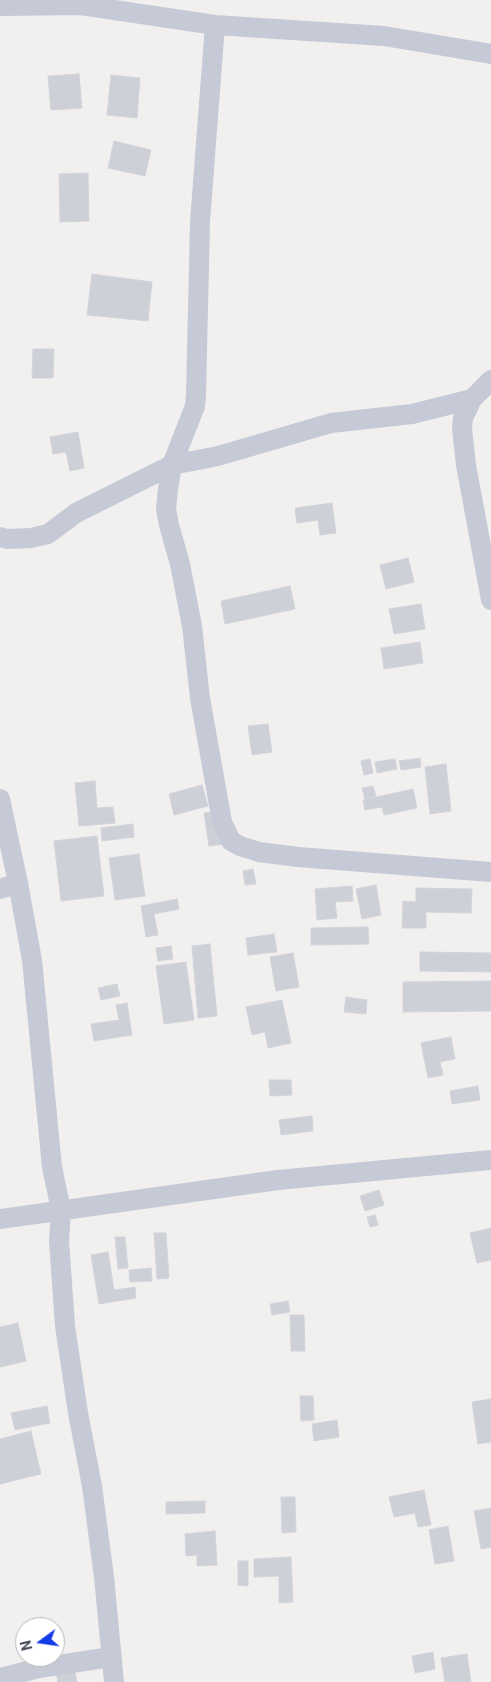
<!DOCTYPE html>
<style>
body{margin:0}
#map{position:relative;width:491px;height:1682px;overflow:hidden;background:#f2efef;font-family:Roboto,sans-serif}
canvas{display:block}
.north{position:absolute;left:15px;top:1617px;width:50px;height:50px;box-sizing:border-box;background:#fff;border:1px solid #b5b8be;border-radius:50%;rotate:256deg;font-size:14px;font-weight:700;line-height:20px;text-align:center;color:#464d5d}
.north::after{content:'';display:block;margin:auto;width:18px;height:22px;background:#133be7;clip-path:polygon(50% 0,100% 100%,50% 72%,0 100%)}
</style>
<div id="map">
<canvas width="491" height="1682"></canvas>
<div class="north">N</div>
</div>
<script>
const g = document.querySelector('canvas').getContext('2d');
g.lineJoin = 'round';
function paint(path, color) { g.fillStyle = color; g.fill(path, 'evenodd'); }
const poly = rows => new Path2D(rows.map(r => 'M' + r).join(''));
function trace(path, color, width, dash) { g.strokeStyle = color; g.lineWidth = width; g.lineCap = dash ? 'butt' : 'round'; g.setLineDash(dash || []); g.stroke(path); }
const building = poly([
 [79,74,82,108,51,110,48,76,79,74],
 [111,75,140,78,137,118,107,115,111,75],
 [114,141,151,150,145,176,108,168,114,141],
 [88,173,89,221,60,222,59,174,88,173],
 [92,274,152,282,148,321,87,315,92,274],
 [33,349,54,349,53,378,32,378,33,349],
 [78,432,84,468,70,471,66,452,53,454,50,437,78,432],
 [332,503,336,533,320,535,318,520,297,523,295,508,332,503],
 [408,558,414,582,386,589,380,565,408,558],
 [290,586,295,609,225,624,221,601,290,586],
 [421,604,425,629,394,634,389,609,421,604],
 [420,642,423,663,384,669,381,648,420,642],
 [268,724,272,752,252,755,248,726,268,724],
 [420,758,421,767,401,770,399,761,420,758],
 [370,759,373,773,364,775,361,761,370,759],
 [395,759,397,769,377,773,375,762,395,759],
 [446,764,451,811,430,814,425,767,446,764],
 [95,781,97,808,113,807,115,823,79,826,75,783,95,781],
 [202,785,208,806,174,815,169,794,202,785],
 [373,786,376,796,365,799,362,788,373,786],
 [413,789,417,808,384,815,382,807,365,810,363,800,413,789],
 [220,811,225,844,209,846,204,813,220,811],
 [133,824,134,837,102,841,101,828,133,824],
 [97,836,104,896,61,901,54,841,97,836],
 [139,854,145,896,115,900,109,858,139,854],
 [253,869,256,884,245,885,243,871,253,869],
 [376,885,381,915,362,919,356,889,376,885],
 [352,886,353,901,335,902,337,918,317,920,315,889,352,886],
 [416,888,472,889,471,913,426,912,426,928,402,928,403,901,416,902,416,888],
 [177,899,179,909,154,914,158,935,146,937,141,906,177,899],
 [368,927,369,944,311,945,311,928,368,927],
 [274,934,277,952,248,955,246,938,274,934],
 [210,944,217,1016,198,1018,192,946,210,944],
 [171,946,173,959,158,961,156,948,171,946],
 [420,952,491,953,491,972,420,971,420,952],
 [293,953,299,987,276,991,270,957,293,953],
 [186,962,194,1020,164,1024,156,966,186,962],
 [491,981,491,1011,403,1012,403,982,491,981],
 [117,984,120,996,101,1000,98,988,117,984],
 [346,997,367,1000,366,1014,344,1012,346,997],
 [282,1000,291,1043,268,1048,265,1032,252,1035,246,1007,282,1000],
 [127,1003,132,1035,94,1041,91,1024,119,1020,116,1005,127,1003],
 [451,1037,455,1059,440,1062,443,1075,428,1078,421,1043,451,1037],
 [269,1080,291,1080,292,1095,270,1096,269,1080],
 [478,1086,480,1100,452,1104,450,1091,478,1086],
 [312,1116,313,1131,281,1135,279,1120,312,1116],
 [379,1190,384,1205,365,1211,360,1196,379,1190],
 [375,1215,378,1225,370,1227,367,1217,375,1215],
 [491,1228,491,1260,477,1263,470,1233,491,1228],
 [154,1233,166,1233,169,1278,157,1279,154,1233],
 [115,1237,125,1237,128,1268,118,1269,115,1237],
 [108,1252,114,1290,135,1287,136,1298,99,1304,91,1255,108,1252],
 [151,1268,152,1281,130,1282,129,1270,151,1268],
 [288,1301,290,1312,272,1315,270,1304,288,1301],
 [290,1315,304,1315,305,1351,291,1351,290,1315],
 [18,1323,26,1361,0,1367,0,1327,18,1323],
 [300,1396,313,1396,314,1420,301,1421,300,1396],
 [491,1399,491,1442,478,1444,472,1402,491,1399],
 [47,1406,50,1423,15,1430,11,1413,47,1406],
 [337,1420,339,1437,314,1441,312,1424,337,1420],
 [31,1431,41,1474,0,1484,0,1439,31,1431],
 [424,1490,431,1525,418,1527,415,1513,394,1517,389,1497,424,1490],
 [281,1497,295,1497,296,1532,282,1533,281,1497],
 [205,1501,205,1513,166,1514,166,1502,205,1501],
 [491,1508,491,1547,481,1549,474,1511,491,1508],
 [448,1526,454,1561,435,1564,429,1530,448,1526],
 [215,1531,217,1565,197,1566,197,1555,186,1556,185,1534,215,1531],
 [291,1557,293,1602,279,1603,279,1576,254,1577,254,1559,291,1557],
 [238,1561,248,1561,248,1586,238,1585,238,1561],
 [433,1652,435,1669,415,1673,412,1656,433,1652],
 [467,1654,471,1682,445,1682,441,1658,467,1654],
 [73,1663,77,1682,58,1682,55,1668,73,1663]
]);
paint(building, '#ced0d7');
trace(building, '#d3d3db', 1);
trace(poly([
 [0,6,81,5,215,25,384,36,491,54],
 [215,25,200,222,196,395,195,406,172,465,168,489,166,509,169,525,180,564,192,626,200,698,222,822,231,841,240,846,259,852,298,857,491,872],
 [491,380,472,399,463,418,462,428,466,465,491,600],
 [0,537,7,539,31,538,48,534,76,513,172,465,218,456,331,423,412,414,472,399],
 [0,799,18,883,32,960,52,1167,61,1210,59,1241,65,1326,78,1413,92,1486,104,1577,114,1682],
 [0,889,18,883],
 [0,1219,278,1180,491,1160],
 [0,1678,39,1668,111,1657]
]), '#c5cad6', 20);
</script>
